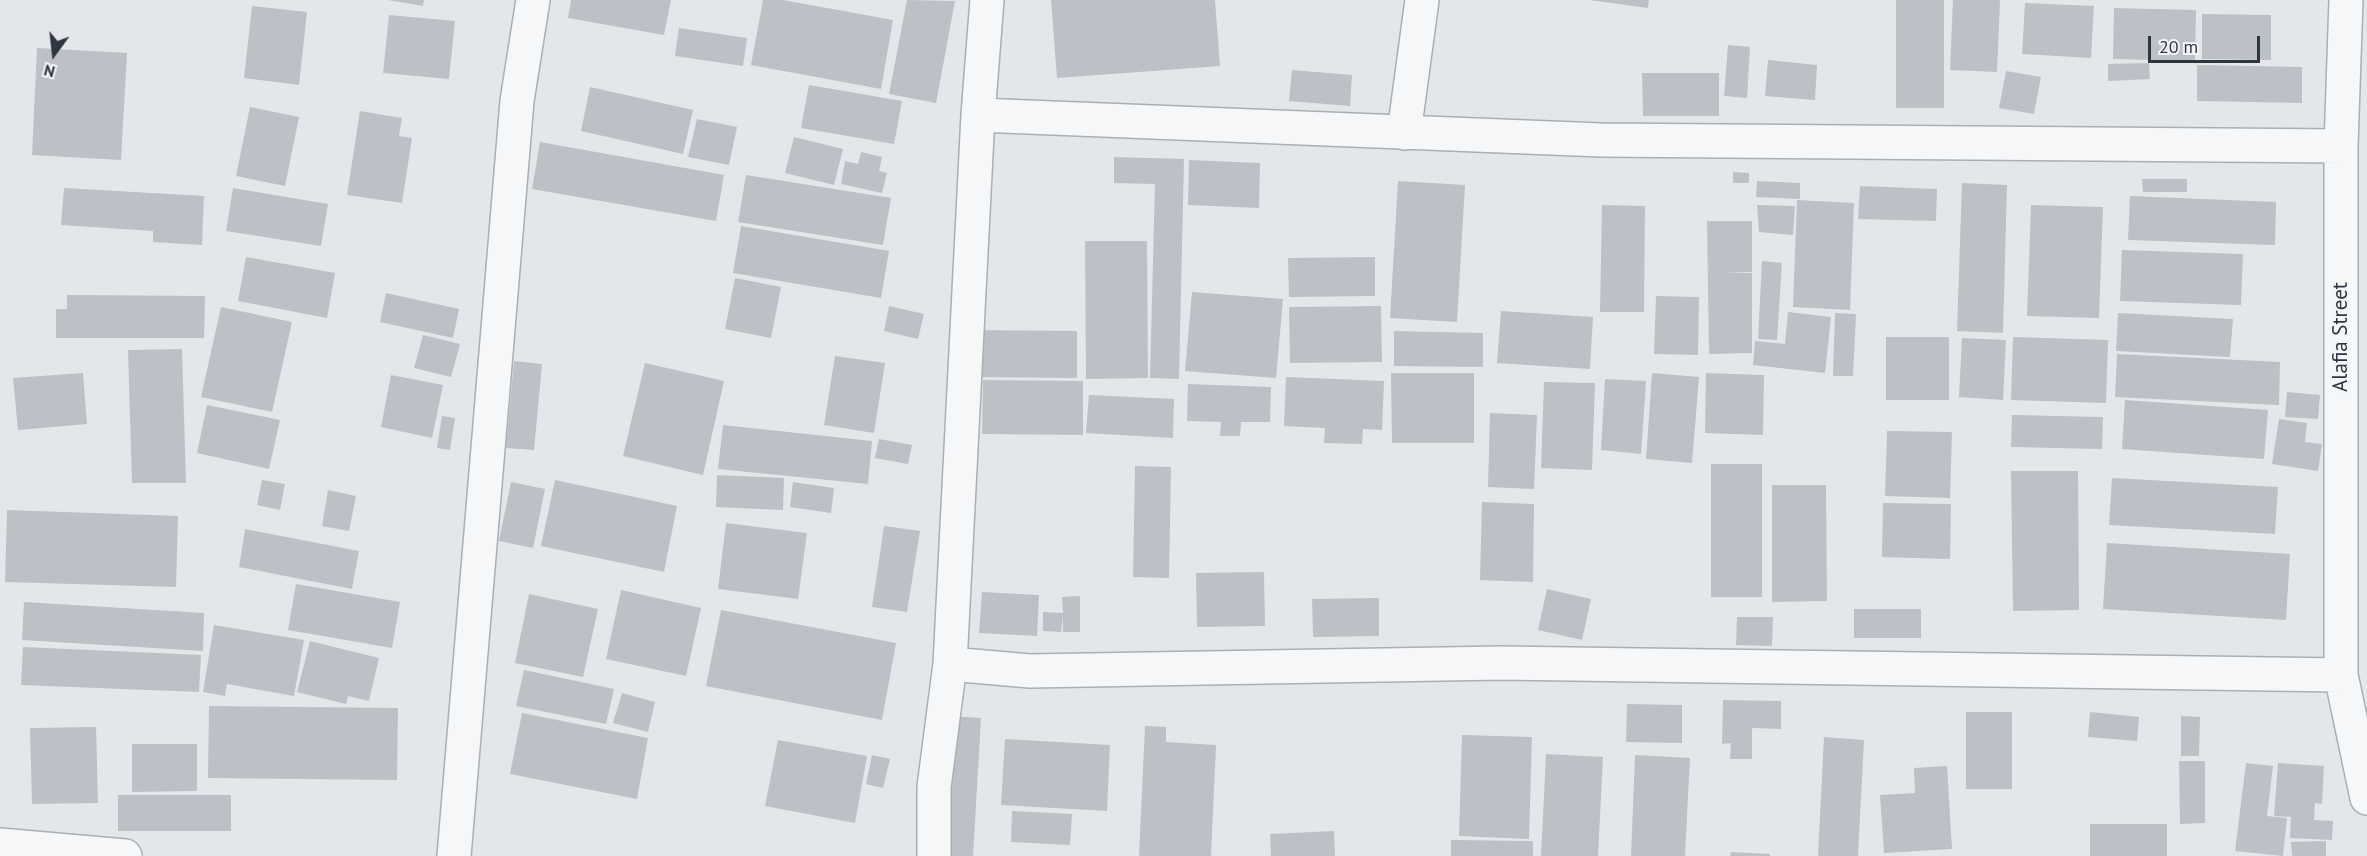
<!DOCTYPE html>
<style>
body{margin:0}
#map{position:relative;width:2367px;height:856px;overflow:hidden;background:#e4e7ea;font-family:"PT Sans",sans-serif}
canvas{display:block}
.north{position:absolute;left:24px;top:24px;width:60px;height:60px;-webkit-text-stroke:4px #f3f6f8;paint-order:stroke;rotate:195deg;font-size:16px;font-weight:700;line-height:24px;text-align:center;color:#2d3741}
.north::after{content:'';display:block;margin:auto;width:21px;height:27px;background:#2d3741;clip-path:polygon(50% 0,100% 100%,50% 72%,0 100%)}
.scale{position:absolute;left:2148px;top:36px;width:112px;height:27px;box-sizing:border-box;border:3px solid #2d3741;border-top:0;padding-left:8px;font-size:18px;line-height:21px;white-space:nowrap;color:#2d3741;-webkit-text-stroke:4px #f3f6f8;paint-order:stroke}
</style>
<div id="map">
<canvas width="2367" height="856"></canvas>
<div class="north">N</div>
<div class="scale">20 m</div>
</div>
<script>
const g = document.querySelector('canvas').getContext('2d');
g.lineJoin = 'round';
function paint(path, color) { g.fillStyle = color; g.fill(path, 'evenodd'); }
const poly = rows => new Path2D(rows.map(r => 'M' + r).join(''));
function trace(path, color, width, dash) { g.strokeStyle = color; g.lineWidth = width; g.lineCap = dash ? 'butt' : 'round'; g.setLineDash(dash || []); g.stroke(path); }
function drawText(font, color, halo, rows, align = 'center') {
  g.font = font + ' "PT Sans",sans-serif'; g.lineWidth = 5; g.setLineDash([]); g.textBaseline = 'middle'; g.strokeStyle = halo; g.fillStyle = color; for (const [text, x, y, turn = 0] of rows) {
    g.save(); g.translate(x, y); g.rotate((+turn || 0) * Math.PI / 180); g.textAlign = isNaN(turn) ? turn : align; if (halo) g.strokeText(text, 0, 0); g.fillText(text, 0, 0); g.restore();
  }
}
paint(poly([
 [388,0,424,0,423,6],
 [571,0,671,0,664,35,568,18],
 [763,0,783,0,893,20,881,89,751,65],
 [907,0,955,1,936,103,889,94],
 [1051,0,1215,0,1220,66,1057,78],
 [1589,0,1649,0,1648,8],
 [1896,0,1944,0,1944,108,1896,108],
 [1953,0,2000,0,1997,72,1950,70],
 [2025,3,2094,6,2091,58,2022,54],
 [252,6,307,12,299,85,244,78],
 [2114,8,2196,10,2195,61,2113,59],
 [2202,14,2271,15,2271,60,2202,59],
 [389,15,455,21,449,79,383,73],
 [679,28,747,38,743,66,675,56],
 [1728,45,1750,47,1747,98,1724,96],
 [37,48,127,53,121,160,32,155],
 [1768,60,1817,65,1815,100,1765,96],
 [2149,63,2150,79,2108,81,2108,64],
 [2197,65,2302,67,2302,103,2197,101],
 [1292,70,1352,75,1350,106,1289,101],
 [2006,71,2041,77,2034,114,1999,108],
 [1642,73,1719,73,1719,116,1643,116],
 [809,85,902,101,894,144,801,128],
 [590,87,693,110,683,154,581,131],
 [250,107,299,117,285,186,236,176],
 [360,111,402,118,399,136,412,138,402,203,347,195],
 [697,119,737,127,729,165,688,157],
 [794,137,843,149,834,185,785,173],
 [540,142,724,175,716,221,532,189],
 [861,152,882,157,879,171,887,173,882,193,841,184,845,161,858,164],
 [1114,157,1184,159,1179,379,1150,378,1155,184,1114,183],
 [1189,160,1260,163,1259,208,1188,205],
 [1733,172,1749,173,1749,183,1733,183],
 [746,175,891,198,883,245,738,222],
 [2142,179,2187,179,2187,192,2143,192],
 [1398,181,1465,185,1457,322,1390,318],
 [1757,181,1800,183,1800,199,1756,197],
 [1962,183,2007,185,2003,333,1957,331],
 [1860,186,1937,189,1936,221,1858,219],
 [64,188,204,196,202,245,153,242,153,231,61,225],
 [233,188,328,204,321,246,226,231],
 [2130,196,2276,202,2275,245,2128,240],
 [1797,200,1854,203,1850,310,1793,307],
 [1602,205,1645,206,1644,312,1600,312],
 [1757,205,1795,206,1793,235,1759,232],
 [2031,205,2103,207,2099,318,2027,316],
 [1707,221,1752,221,1752,272,1723,272,1752,273,1752,353,1709,354],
 [741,226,889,251,881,298,733,273],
 [1085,241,1147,241,1148,378,1086,379],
 [2122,250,2243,254,2241,305,2120,301],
 [246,257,335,273,327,318,238,301],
 [1375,257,1375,296,1289,297,1288,258],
 [1762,261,1782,263,1777,340,1758,339],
 [735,278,781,287,771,338,725,329],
 [1192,292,1283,299,1276,378,1185,371],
 [386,293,459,309,453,338,380,322],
 [67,295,205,296,204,338,56,338,56,309,67,309],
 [1656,296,1699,297,1698,355,1654,354],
 [889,306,924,314,918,339,884,331],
 [1381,306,1382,362,1290,363,1289,307],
 [221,307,292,322,272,412,201,397],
 [1501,311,1593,317,1590,369,1497,363],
 [1788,312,1831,317,1825,373,1753,365,1755,341,1785,344],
 [1835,313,1856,314,1853,376,1833,376],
 [2118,313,2233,319,2230,357,2116,351],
 [969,330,1077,331,1077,378,969,377],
 [1394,331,1483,333,1483,367,1394,366],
 [423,335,460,344,451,377,414,368],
 [1886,337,1949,337,1949,400,1886,400],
 [2013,337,2108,340,2106,403,2011,400],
 [1962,338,2006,340,2003,400,1959,397],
 [182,349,186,483,132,483,128,350],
 [2117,354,2280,362,2279,405,2115,397],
 [835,356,885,363,874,433,824,425],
 [514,361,542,364,534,450,506,448],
 [645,363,724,381,703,475,623,456],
 [83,373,87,424,18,430,13,378],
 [1391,373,1474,373,1474,443,1392,443],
 [1652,373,1699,377,1692,463,1646,459],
 [1706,373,1764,375,1763,435,1705,433],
 [391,375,443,385,432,438,381,427],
 [1286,377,1384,381,1382,430,1363,429,1362,444,1324,443,1325,428,1284,426],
 [1605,379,1646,381,1641,454,1601,450],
 [983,380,1083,381,1083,435,982,434],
 [1544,382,1595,383,1592,470,1541,468],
 [1188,384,1271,387,1270,422,1241,422,1240,436,1220,436,1221,422,1187,421],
 [2287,392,2320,395,2318,419,2285,417],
 [1089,395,1174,399,1173,438,1086,433],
 [2125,400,2268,410,2264,459,2122,449],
 [207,405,280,420,269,469,197,453],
 [1490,413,1537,415,1534,489,1488,487],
 [2012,415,2103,417,2102,449,2011,447],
 [442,416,455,418,450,450,437,448],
 [2279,419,2307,423,2305,442,2322,444,2318,471,2272,464],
 [723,425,872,441,868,484,718,469],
 [1887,431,1952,432,1950,498,1885,496],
 [879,439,912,445,908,464,875,458],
 [1711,464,1762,464,1762,597,1711,597],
 [1135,466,1171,467,1169,578,1133,577],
 [2011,471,2078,471,2079,610,2013,611],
 [717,475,784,478,783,510,716,507],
 [2112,478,2278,487,2275,534,2109,525],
 [262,480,285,484,280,510,257,505],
 [555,480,677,506,664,572,541,546],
 [511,482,545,489,533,548,499,541],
 [793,482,834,488,831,513,790,507],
 [1772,485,1826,485,1827,601,1772,602],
 [328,490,356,496,349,531,322,526],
 [1482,502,1534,504,1533,582,1480,580],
 [1883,503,1951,504,1950,559,1882,557],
 [7,510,178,516,176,587,5,582],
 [726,523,807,533,798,599,718,589],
 [884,526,920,531,907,612,872,607],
 [245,529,359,551,352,589,239,567],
 [2107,543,2290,554,2286,620,2103,609],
 [1264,572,1265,626,1197,627,1196,573],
 [296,584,400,602,392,648,288,630],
 [1547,589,1591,599,1582,640,1538,630],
 [621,590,701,608,686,676,606,659],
 [982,592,1039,595,1037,636,979,633],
 [529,594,598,609,583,677,515,663],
 [1080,596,1080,632,1063,632,1063,615,1061,632,1043,631,1043,612,1063,613,1062,597],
 [1379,598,1379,636,1313,637,1312,599],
 [24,602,204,613,203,651,22,640],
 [1854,609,1921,609,1921,638,1854,638],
 [721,610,896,643,882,720,706,686],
 [1737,617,1773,617,1772,646,1736,645],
 [214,625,304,640,294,696,227,684,225,696,203,692],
 [310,641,379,658,369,701,348,696,346,704,297,692],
 [23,647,201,655,199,692,21,685],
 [524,670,614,689,606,724,516,706],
 [622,693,655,702,648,732,613,723],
 [1723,700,1781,701,1781,729,1752,728,1752,759,1730,759,1731,743,1722,744],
 [1627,704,1682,705,1682,743,1626,742],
 [209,706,398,708,397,780,208,778],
 [1966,712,2012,712,2012,789,1966,789],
 [2090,712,2139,717,2137,741,2088,737],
 [522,713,648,738,637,799,510,774],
 [951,716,981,718,973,856,943,856],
 [2181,716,2200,717,2199,756,2181,756],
 [1145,726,1166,727,1166,742,1216,745,1211,856,1139,856],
 [96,727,98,803,32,804,30,728],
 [1462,735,1532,737,1529,839,1459,836],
 [1824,737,1864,740,1858,856,1818,856],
 [1005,739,1110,745,1107,811,1001,805],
 [778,740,867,756,855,823,765,806],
 [132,744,197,744,197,791,132,792],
 [1546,754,1603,757,1598,856,1541,856],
 [872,755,890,759,883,788,866,784],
 [1635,755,1690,758,1685,856,1631,856],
 [2179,761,2205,761,2205,823,2180,824],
 [2246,763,2273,766,2267,816,2287,818,2283,856,2235,851],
 [2278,763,2324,766,2322,804,2315,803,2314,820,2333,821,2332,840,2290,838,2291,817,2274,816],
 [1947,766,1952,849,1884,853,1880,795,1915,793,1914,768],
 [118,795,231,795,231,831,118,831],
 [1012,811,1072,814,1070,845,1011,842],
 [2090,824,2167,824,2167,856,2090,856],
 [1334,831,1335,856,1271,856,1270,834],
 [1451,840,1533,841,1533,856,1451,856],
 [2326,841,2326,856,2292,856,2291,842],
 [1731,852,1770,854,1770,856,1730,856]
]), '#bbc1c7');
const street = poly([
 [978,115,1601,140,2341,146],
 [1404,133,1422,0],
 [950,664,1030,671,1501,663,2341,675,2367,798],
 [2341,675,2341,146,2346,0],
 [0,845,125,856],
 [454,856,517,101,533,0],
 [934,856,934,787,950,664,978,115,987,0]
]);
trace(street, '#a9afb4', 36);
trace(street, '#f6f7f9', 33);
drawText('21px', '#2d3741', '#f3f6f8', [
 ["Alafia Street",2341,337,-90]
]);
</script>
